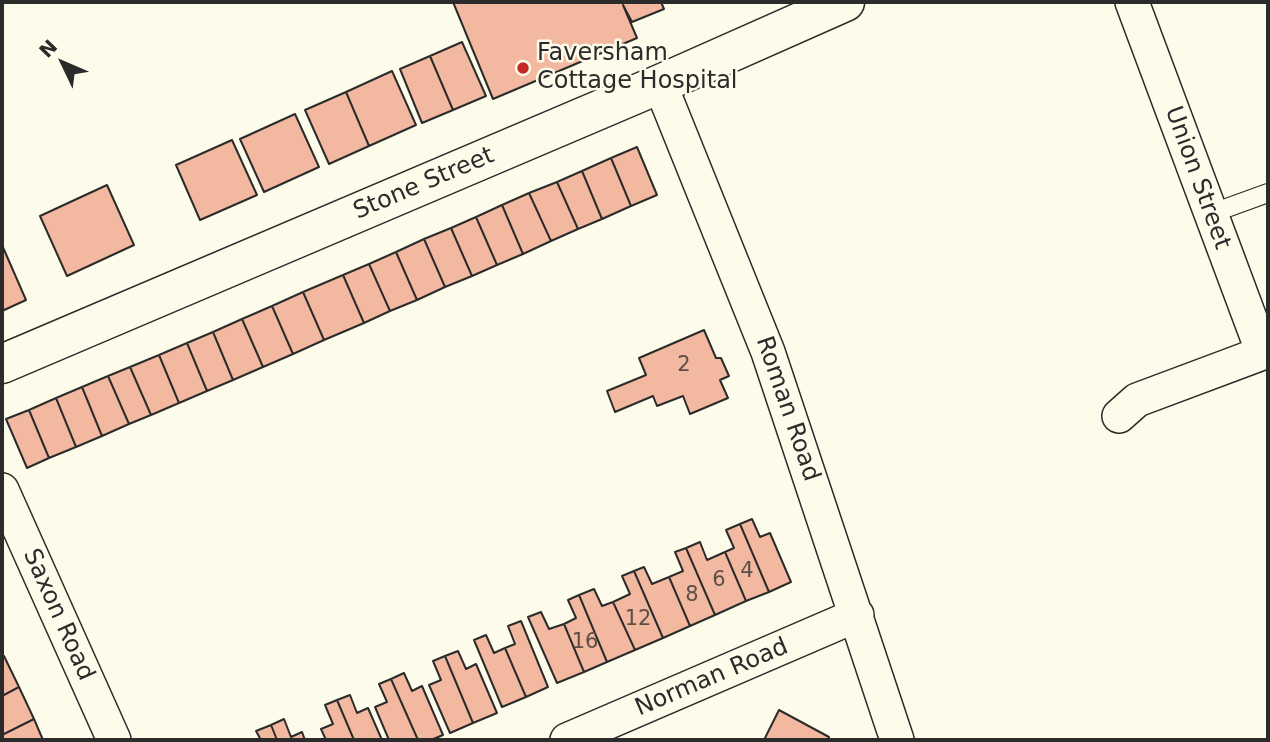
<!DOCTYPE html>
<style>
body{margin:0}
#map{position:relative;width:1270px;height:742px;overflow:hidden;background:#fdfbea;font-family:"DejaVu Sans",sans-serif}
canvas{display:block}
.frame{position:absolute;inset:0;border:4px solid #2b2b2b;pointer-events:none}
.north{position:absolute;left:28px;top:28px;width:70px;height:70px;-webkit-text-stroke:5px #fdfbea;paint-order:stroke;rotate:314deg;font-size:19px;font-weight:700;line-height:28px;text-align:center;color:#2b2b2b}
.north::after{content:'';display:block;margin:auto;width:24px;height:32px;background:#2b2b2b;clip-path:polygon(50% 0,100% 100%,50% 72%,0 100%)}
</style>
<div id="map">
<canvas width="1270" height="742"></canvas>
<div class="frame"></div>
<div class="north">N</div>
</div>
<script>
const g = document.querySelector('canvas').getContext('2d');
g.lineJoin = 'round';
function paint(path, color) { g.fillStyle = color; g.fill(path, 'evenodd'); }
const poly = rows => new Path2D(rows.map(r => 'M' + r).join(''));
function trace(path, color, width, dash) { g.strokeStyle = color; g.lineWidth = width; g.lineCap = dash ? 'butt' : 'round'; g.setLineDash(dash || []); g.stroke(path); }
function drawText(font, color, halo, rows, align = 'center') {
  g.font = font + ' "DejaVu Sans",sans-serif'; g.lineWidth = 5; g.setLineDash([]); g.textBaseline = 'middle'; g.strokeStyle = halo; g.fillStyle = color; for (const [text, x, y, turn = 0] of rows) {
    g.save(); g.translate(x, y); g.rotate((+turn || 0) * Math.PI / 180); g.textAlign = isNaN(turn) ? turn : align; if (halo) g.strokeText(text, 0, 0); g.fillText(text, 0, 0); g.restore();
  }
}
const building = poly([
 [453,2,661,2,664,9,632,22,623,5,637,38,493,99,453,2],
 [462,42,486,96,453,110,430,56,462,42],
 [430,56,453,110,422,123,400,69,430,56],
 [392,71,416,125,369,146,346,92,392,71],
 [346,92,369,146,329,164,305,110,346,92],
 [295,114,319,167,264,192,240,139,295,114],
 [232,140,257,195,200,220,176,165,232,140],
 [637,147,657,195,631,206,611,158,637,147],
 [611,158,631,206,602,219,582,171,611,158],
 [582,171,602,219,578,229,557,182,582,171],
 [557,182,578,229,551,241,529,193,557,182],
 [107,185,134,245,67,276,40,216,107,185],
 [529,193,551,241,523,254,502,205,529,193],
 [502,205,523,254,497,265,476,217,502,205],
 [476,217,497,265,472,276,451,228,476,217],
 [451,228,472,276,445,287,424,239,451,228],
 [424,239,445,287,417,300,396,252,424,239],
 [2,245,26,300,2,311,2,245],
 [396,252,417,300,390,311,369,264,396,252],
 [369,264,390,311,364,323,343,275,369,264],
 [343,275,364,323,324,340,303,292,343,275],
 [303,292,324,340,293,354,272,306,303,292],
 [272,306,293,354,263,367,242,319,272,306],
 [242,319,263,367,233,380,213,332,242,319],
 [704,330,716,358,721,358,729,376,720,380,728,398,690,414,683,396,657,406,653,396,615,412,607,391,646,375,639,358,704,330],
 [213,332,233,380,207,391,187,343,213,332],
 [187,343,207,391,179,403,159,355,187,343],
 [159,355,179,403,151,415,130,367,159,355],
 [130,367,151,415,129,424,108,376,130,367],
 [108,376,129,424,102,436,82,387,108,376],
 [82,387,102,436,76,447,56,398,82,387],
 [56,398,76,447,49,458,29,410,56,398],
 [29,410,49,458,27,468,6,419,29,410],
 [752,519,760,537,770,533,791,582,769,592,740,524,752,519],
 [740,524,769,592,746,601,725,552,734,548,726,530,740,524],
 [700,542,707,560,725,552,746,601,715,615,686,548,700,542],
 [686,548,715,615,690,626,669,577,683,571,675,552,686,548],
 [644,567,652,584,669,577,690,626,663,638,634,571,644,567],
 [634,571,663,638,635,650,613,602,630,594,622,576,634,571],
 [594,589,602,606,613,602,635,650,607,662,579,595,594,589],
 [579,595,607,662,584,672,564,624,576,618,568,600,579,595],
 [541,612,549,629,564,624,584,672,557,683,528,617,541,612],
 [521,621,548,687,526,697,505,648,515,644,508,626,521,621],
 [486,635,494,653,505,648,526,697,502,707,474,640,486,635],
 [458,651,466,669,476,664,497,713,473,723,445,656,458,651],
 [4,656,19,687,2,696,2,657,4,656],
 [445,656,473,723,450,733,429,685,441,680,433,661,445,656],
 [404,673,412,691,422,686,443,735,431,740,418,740,391,679,404,673],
 [391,679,418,740,389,740,375,707,387,702,379,684,391,679],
 [19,687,34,719,2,735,2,696,19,687],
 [350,695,357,713,368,708,382,740,354,740,337,700,350,695],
 [337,700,354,740,326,740,321,729,333,724,325,705,337,700],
 [779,710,829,737,828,740,764,740,779,710],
 [34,719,43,740,2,740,2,735,34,719],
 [284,719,291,737,302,732,305,740,277,740,271,725,284,719],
 [271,725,277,740,261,740,256,731,271,725]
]);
paint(building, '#f2b8a0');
trace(building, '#2b2b2b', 2);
const lane = poly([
 [1210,214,1268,193]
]);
const street = poly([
 [1132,2,1263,353],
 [660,84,768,352,897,740],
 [1119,416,1137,400,1268,351],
 [2,490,114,740],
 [567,740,857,615]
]);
const secondary = poly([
 [2,364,660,84,845,2]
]);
trace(lane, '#2b2b2b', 20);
trace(street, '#2b2b2b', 36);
trace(secondary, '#2b2b2b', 41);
trace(lane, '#fdfbea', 18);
trace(street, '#fdfbea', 33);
trace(secondary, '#fdfbea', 38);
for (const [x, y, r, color] of [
 [523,68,7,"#c62828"]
]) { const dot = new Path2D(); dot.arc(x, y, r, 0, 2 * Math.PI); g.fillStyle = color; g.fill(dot); trace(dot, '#fdfbea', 2.5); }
drawText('21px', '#5d4e48', null, [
 ["2",684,366],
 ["4",747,572],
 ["6",719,581],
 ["8",692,596],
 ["12",638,620],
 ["16",585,643]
]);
drawText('24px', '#2b2b2b', '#fdfbea', [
 ["Faversham",537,54],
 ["Cottage Hospital",537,82]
], 'left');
drawText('24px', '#2b2b2b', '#fdfbea', [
 ["Union Street",1197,178,70],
 ["Stone Street",424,184,-23],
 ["Roman Road",787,409,71],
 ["Saxon Road",58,615,66],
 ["Norman Road",712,678,-23]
]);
</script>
